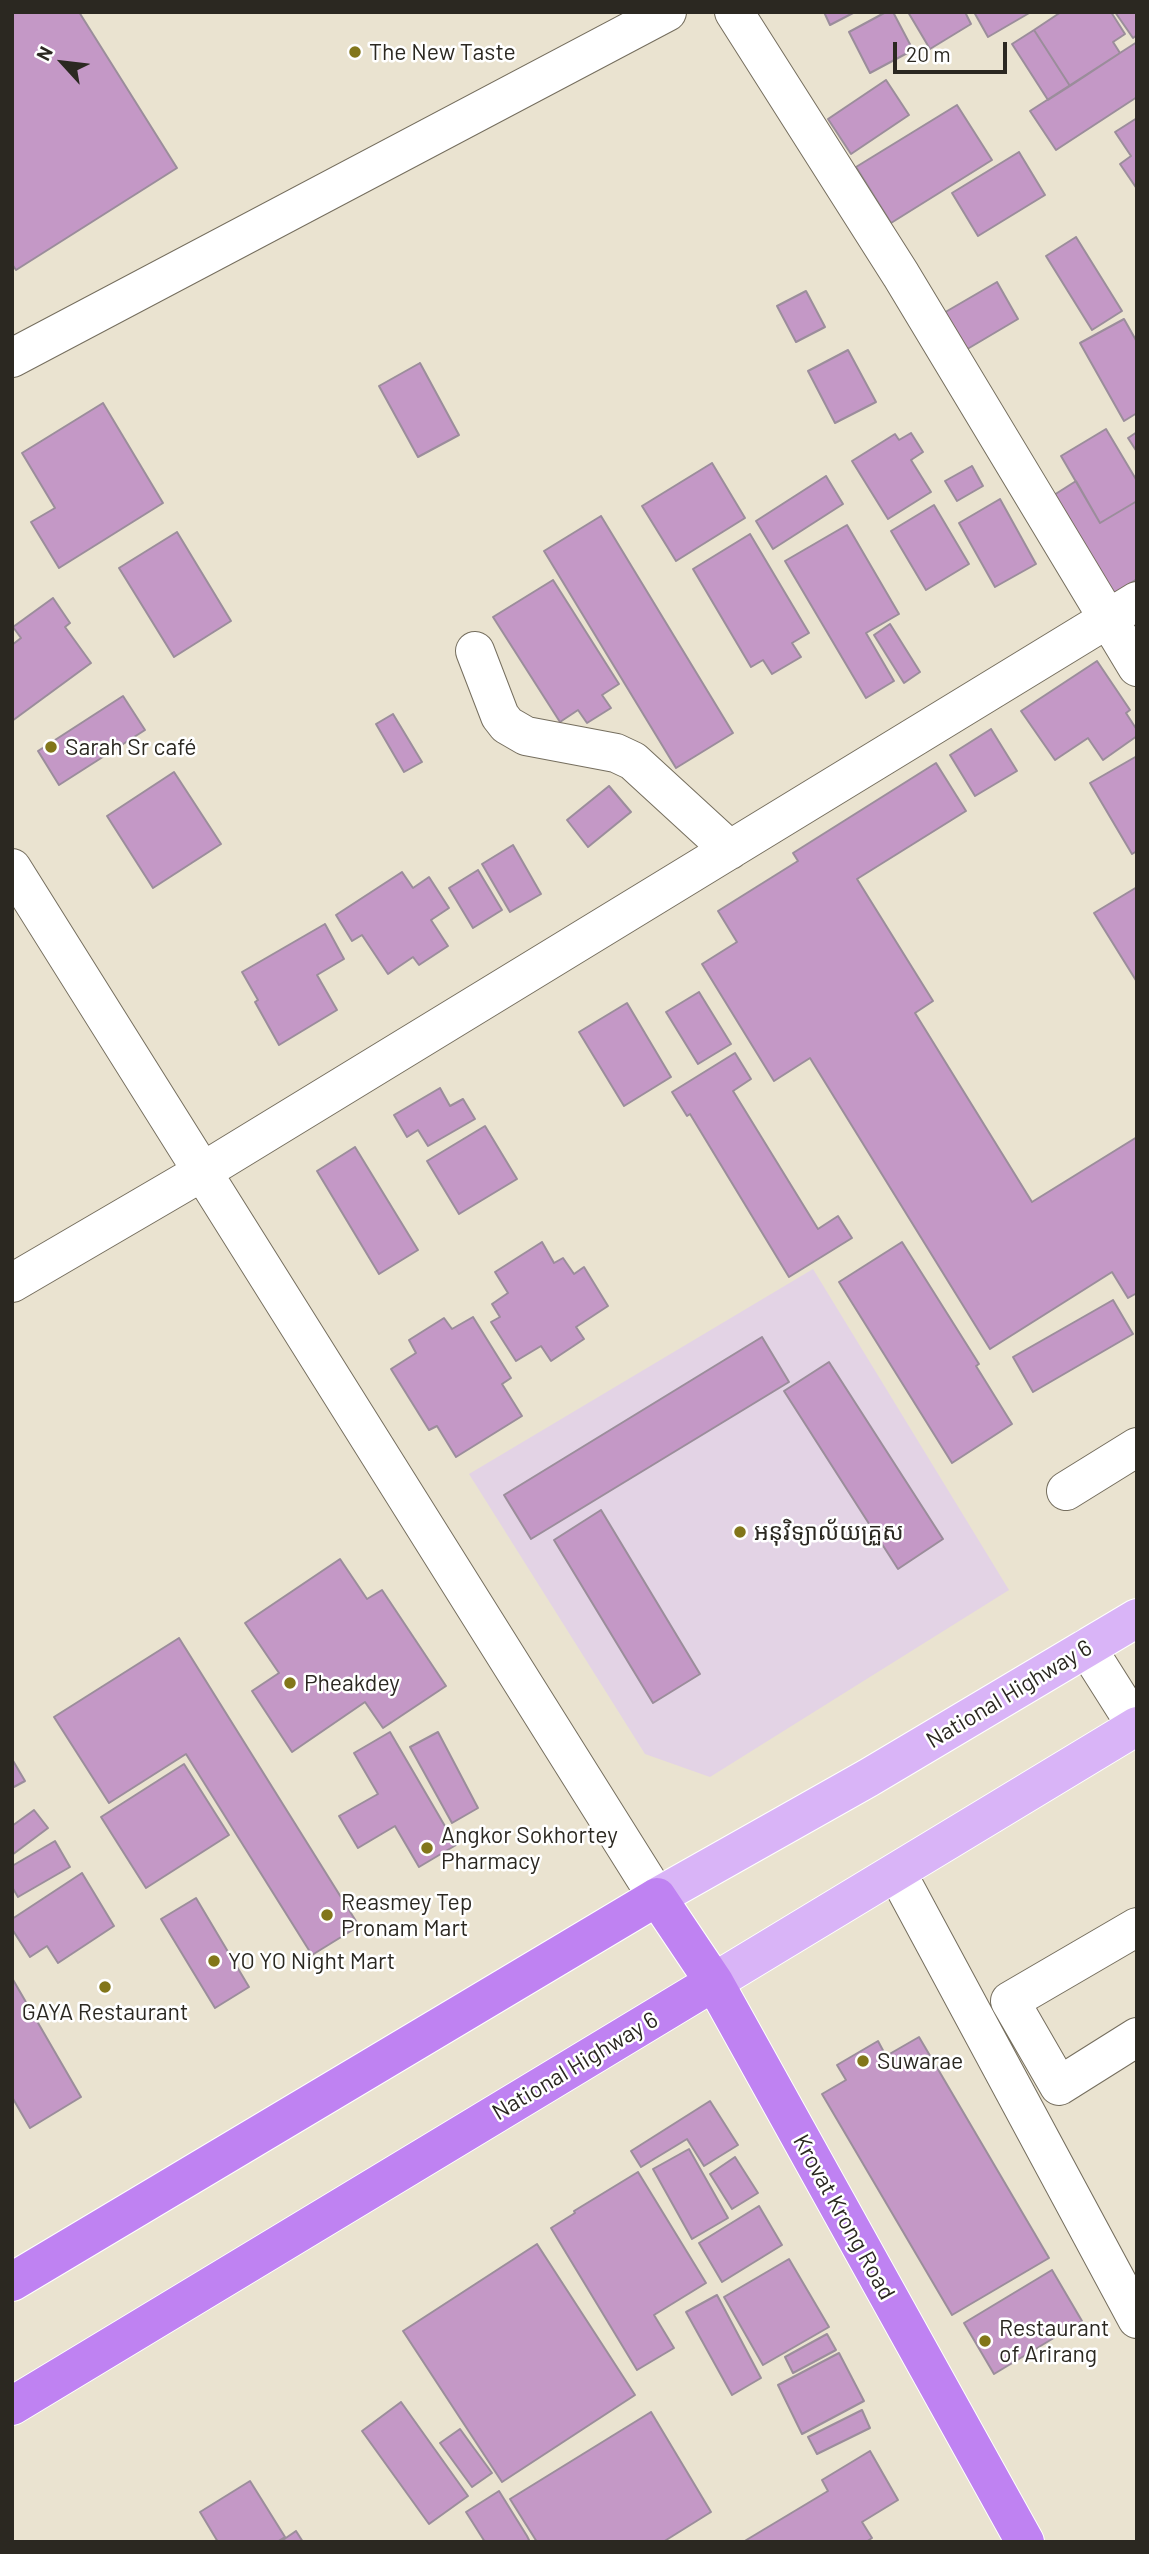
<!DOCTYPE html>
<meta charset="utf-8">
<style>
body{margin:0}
#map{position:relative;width:1149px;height:2554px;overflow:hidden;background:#eae3d0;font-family:Barlow,sans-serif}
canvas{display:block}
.frame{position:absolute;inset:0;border:14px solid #2b2821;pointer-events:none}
.north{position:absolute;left:28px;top:28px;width:70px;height:70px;-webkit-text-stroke:5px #fff;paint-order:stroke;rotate:297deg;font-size:19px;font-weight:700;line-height:28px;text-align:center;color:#2b2821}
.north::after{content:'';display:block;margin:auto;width:24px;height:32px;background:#2b2821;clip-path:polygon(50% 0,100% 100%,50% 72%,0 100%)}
.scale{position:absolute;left:893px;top:42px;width:114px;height:32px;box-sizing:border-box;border:4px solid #2b2821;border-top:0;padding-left:9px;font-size:21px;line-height:24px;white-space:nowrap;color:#2b2821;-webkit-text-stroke:5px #fff;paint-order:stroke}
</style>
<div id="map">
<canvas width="1149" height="2554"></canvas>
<div class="frame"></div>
<div class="north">N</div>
<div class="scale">20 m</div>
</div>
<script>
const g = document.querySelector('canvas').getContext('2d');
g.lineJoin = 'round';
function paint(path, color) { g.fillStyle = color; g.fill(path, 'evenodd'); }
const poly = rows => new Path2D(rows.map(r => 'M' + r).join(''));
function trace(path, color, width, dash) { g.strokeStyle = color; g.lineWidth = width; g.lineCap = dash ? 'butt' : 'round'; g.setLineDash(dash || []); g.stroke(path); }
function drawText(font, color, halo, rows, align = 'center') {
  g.font = font + ' Barlow,"Noto Sans Khmer",sans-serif'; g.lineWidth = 5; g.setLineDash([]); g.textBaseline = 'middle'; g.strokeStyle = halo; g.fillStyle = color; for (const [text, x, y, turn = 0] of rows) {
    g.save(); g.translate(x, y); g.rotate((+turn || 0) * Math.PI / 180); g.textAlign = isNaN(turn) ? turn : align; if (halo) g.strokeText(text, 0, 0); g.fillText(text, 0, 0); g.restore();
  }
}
paint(poly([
 [813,1269,1009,1590,710,1777,645,1754,469,1474]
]), '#e3d3e5');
const building = poly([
 [12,12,79,12,177,168,16,270,12,264,12,12],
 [824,12,855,12,830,25,824,12],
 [886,12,893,12,913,50,870,73,849,32,886,12],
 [908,12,965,12,971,24,930,49,908,12],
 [974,12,1031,12,988,37,974,12],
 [1061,12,1111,12,1125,34,1113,42,1120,53,1070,86,1034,30,1061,12],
 [1115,12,1137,12,1137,35,1133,38,1115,12],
 [1034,30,1070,86,1048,100,1012,44,1034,30],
 [1137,42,1137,97,1056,150,1030,111,1137,42],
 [886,80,909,115,851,154,828,119,886,80],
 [957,105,992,160,891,223,856,167,957,105],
 [1137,118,1137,189,1120,164,1131,156,1115,132,1137,118],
 [1019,152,1045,195,978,236,952,193,1019,152],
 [1076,237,1122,311,1092,330,1046,256,1076,237],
 [997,282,1018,319,964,351,942,314,997,282],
 [806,291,825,327,796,342,777,306,806,291],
 [1124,319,1137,342,1137,413,1124,421,1080,343,1124,319],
 [848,350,876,402,835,423,808,371,848,350],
 [420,363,459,435,418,457,379,386,420,363],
 [103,403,163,503,59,568,31,522,55,508,22,453,103,403],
 [1106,429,1137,481,1137,501,1100,523,1061,456,1106,429],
 [1137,432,1137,452,1128,438,1137,432],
 [911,433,923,452,911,460,931,492,888,519,852,461,895,434,899,440,911,433],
 [712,463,745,518,676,561,642,506,712,463],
 [972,466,983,486,957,501,945,481,972,466],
 [826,476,843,504,773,549,756,521,826,476],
 [1076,481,1100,523,1137,501,1137,579,1113,594,1054,495,1076,481],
 [1000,499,1036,564,995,587,959,523,1000,499],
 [934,505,969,564,926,590,891,531,934,505],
 [601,516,733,733,676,768,544,551,601,516],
 [847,525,899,614,866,633,894,681,866,698,785,561,847,525],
 [177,532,231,621,174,657,119,568,177,532],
 [750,534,809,633,792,643,801,657,772,674,763,660,751,667,693,569,750,534],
 [553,580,619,684,602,695,611,708,587,723,578,710,560,722,493,617,553,580],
 [53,598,70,623,65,627,91,663,12,721,12,645,21,638,13,627,53,598],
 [890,624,920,672,904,683,874,635,890,624],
 [1097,661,1130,710,1126,713,1137,730,1137,736,1103,760,1088,738,1055,760,1021,711,1097,661],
 [123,696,145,730,59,785,38,751,123,696],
 [393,714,422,762,404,772,376,724,393,714],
 [991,729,1017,771,975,796,950,755,991,729],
 [1137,756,1137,851,1132,854,1090,783,1137,756],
 [936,763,966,811,857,879,933,1001,915,1013,1032,1202,1137,1137,1137,1293,1128,1298,1112,1272,990,1349,810,1058,774,1081,702,964,737,942,718,911,798,861,793,853,936,763],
 [174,772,221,844,153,888,107,816,174,772],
 [609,786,631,812,588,847,567,820,609,786],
 [513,845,541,894,510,912,482,864,513,845],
 [478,870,502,910,473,928,449,888,478,870],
 [402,872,413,888,429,877,449,908,431,920,448,946,419,965,413,957,388,974,362,935,352,941,336,915,402,872],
 [1137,887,1137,982,1094,913,1137,887],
 [325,924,344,959,317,975,337,1010,279,1045,255,1002,258,1000,242,972,325,924],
 [699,992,731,1044,698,1064,666,1012,699,992],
 [627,1003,671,1077,624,1106,579,1032,627,1003],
 [735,1053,751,1079,733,1091,818,1229,838,1216,852,1238,789,1277,690,1114,687,1116,672,1092,735,1053],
 [440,1088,450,1106,463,1099,475,1119,428,1146,418,1130,407,1137,394,1115,440,1088],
 [485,1126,517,1179,459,1214,427,1161,485,1126],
 [355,1147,418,1250,379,1274,317,1171,355,1147],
 [542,1242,554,1263,563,1258,574,1274,584,1267,608,1306,576,1327,584,1339,551,1361,541,1346,516,1361,491,1322,500,1317,492,1304,508,1293,495,1272,542,1242],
 [902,1242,979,1364,976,1366,1012,1424,952,1463,839,1282,902,1242],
 [1113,1300,1133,1334,1033,1392,1013,1357,1113,1300],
 [473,1317,511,1378,502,1384,522,1416,456,1457,437,1426,429,1430,391,1369,416,1353,409,1340,444,1318,452,1329,473,1317],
 [762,1337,789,1382,531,1539,504,1495,762,1337],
 [829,1362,943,1539,898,1569,784,1391,829,1362],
 [601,1510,700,1674,653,1703,554,1540,601,1510],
 [340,1559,367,1599,382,1590,446,1686,383,1728,365,1702,292,1752,252,1691,279,1673,245,1623,340,1559],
 [179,1638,359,1926,312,1955,186,1754,109,1803,54,1717,179,1638],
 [390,1732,456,1845,419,1867,395,1826,358,1848,339,1816,378,1794,354,1753,390,1732],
 [438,1732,478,1808,452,1823,410,1747,438,1732],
 [12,1759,25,1781,12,1788,12,1759],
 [184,1764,229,1835,146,1888,101,1817,184,1764],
 [34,1810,48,1828,12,1855,12,1826,34,1810],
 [55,1841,70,1867,18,1897,12,1887,12,1866,55,1841],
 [82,1873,114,1926,58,1963,47,1946,30,1957,12,1929,12,1919,82,1873],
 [196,1898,249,1987,215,2008,161,1919,196,1898],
 [12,1978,81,2097,30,2128,12,2097,12,1978],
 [919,2037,1049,2258,952,2315,822,2094,846,2080,837,2065,878,2041,886,2056,919,2037],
 [710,2101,738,2145,704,2166,687,2139,641,2167,631,2151,710,2101],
 [689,2149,728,2218,692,2239,653,2169,689,2149],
 [735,2157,758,2193,732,2209,710,2174,735,2157],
 [638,2172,706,2283,654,2315,674,2348,637,2370,551,2228,575,2213,574,2211,638,2172],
 [759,2206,782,2245,722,2282,699,2243,759,2206],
 [537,2244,635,2395,502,2482,403,2331,537,2244],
 [789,2259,829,2327,763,2365,724,2297,789,2259],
 [1052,2270,1082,2321,994,2374,964,2323,1052,2270],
 [717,2295,761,2378,732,2395,686,2312,717,2295],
 [827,2334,836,2350,793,2373,785,2357,827,2334],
 [839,2353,864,2401,802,2434,778,2385,839,2353],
 [401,2402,468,2496,429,2524,362,2431,401,2402],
 [862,2410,870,2428,817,2454,808,2437,862,2410],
 [651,2412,711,2512,663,2542,537,2542,510,2499,651,2412],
 [460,2429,492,2473,472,2487,440,2443,460,2429],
 [870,2451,898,2500,862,2522,872,2538,866,2542,743,2542,828,2491,822,2480,870,2451],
 [250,2481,285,2537,277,2542,218,2542,200,2512,250,2481],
 [499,2491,527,2536,530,2542,485,2542,466,2512,499,2491],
 [296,2531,303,2542,280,2542,296,2531]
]);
paint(building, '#c498c6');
trace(building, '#9b8d9b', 2);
const minor = poly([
 [734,12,901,275,1137,667],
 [12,358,667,12],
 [475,651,500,716,507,725,526,736,616,753,633,761,730,850],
 [12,868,657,1897],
 [12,1283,202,1172,1137,601],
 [1066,1491,1137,1447],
 [1087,1648,1137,1727],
 [897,1873,1137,2319],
 [1137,1927,1010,2001,1059,2086,1137,2037]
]);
const major = poly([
 [657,1897,868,1778,1137,1618],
 [714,1982,1137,1726]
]);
const highway = poly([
 [12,2282,657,1897,714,1982,1025,2542],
 [12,2406,714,1982]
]);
trace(minor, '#756e5e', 40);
trace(major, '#fff', 40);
trace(highway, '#fff', 40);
trace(minor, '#fff', 38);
trace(major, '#d9b4f7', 38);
trace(highway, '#bf82f2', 38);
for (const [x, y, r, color] of [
 [355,52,7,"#82761a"],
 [51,747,7,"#82761a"],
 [740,1532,7,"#82761a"],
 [290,1683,7,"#82761a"],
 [427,1848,7,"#82761a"],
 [327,1915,7,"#82761a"],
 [214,1961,7,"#82761a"],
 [105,1987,7,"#82761a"],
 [863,2061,7,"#82761a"],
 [985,2341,7,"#82761a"]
]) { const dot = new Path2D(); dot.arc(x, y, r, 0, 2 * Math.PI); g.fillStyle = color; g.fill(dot); trace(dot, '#fff', 2.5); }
drawText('23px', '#2b2821', '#fff', [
 ["The New Taste",369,52],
 ["Sarah Sr café",65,747],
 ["អនុវិទ្យាល័យគ្រួស",754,1532],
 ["Pheakdey",304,1683],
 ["Angkor Sokhortey",441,1835],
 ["Pharmacy",441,1861],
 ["Reasmey Tep",341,1902],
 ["Pronam Mart",341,1928],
 ["YO YO Night Mart",228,1961],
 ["GAYA Restaurant",105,2012,"center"],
 ["Suwarae",877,2061],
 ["Restaurant",999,2328],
 ["of Arirang",999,2354]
], 'left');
drawText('23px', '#2b2821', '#fff', [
 ["National Highway 6",1009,1694,-31],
 ["National Highway 6",575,2066,-31],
 ["Krovat Krong Road",844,2217,61]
]);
</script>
